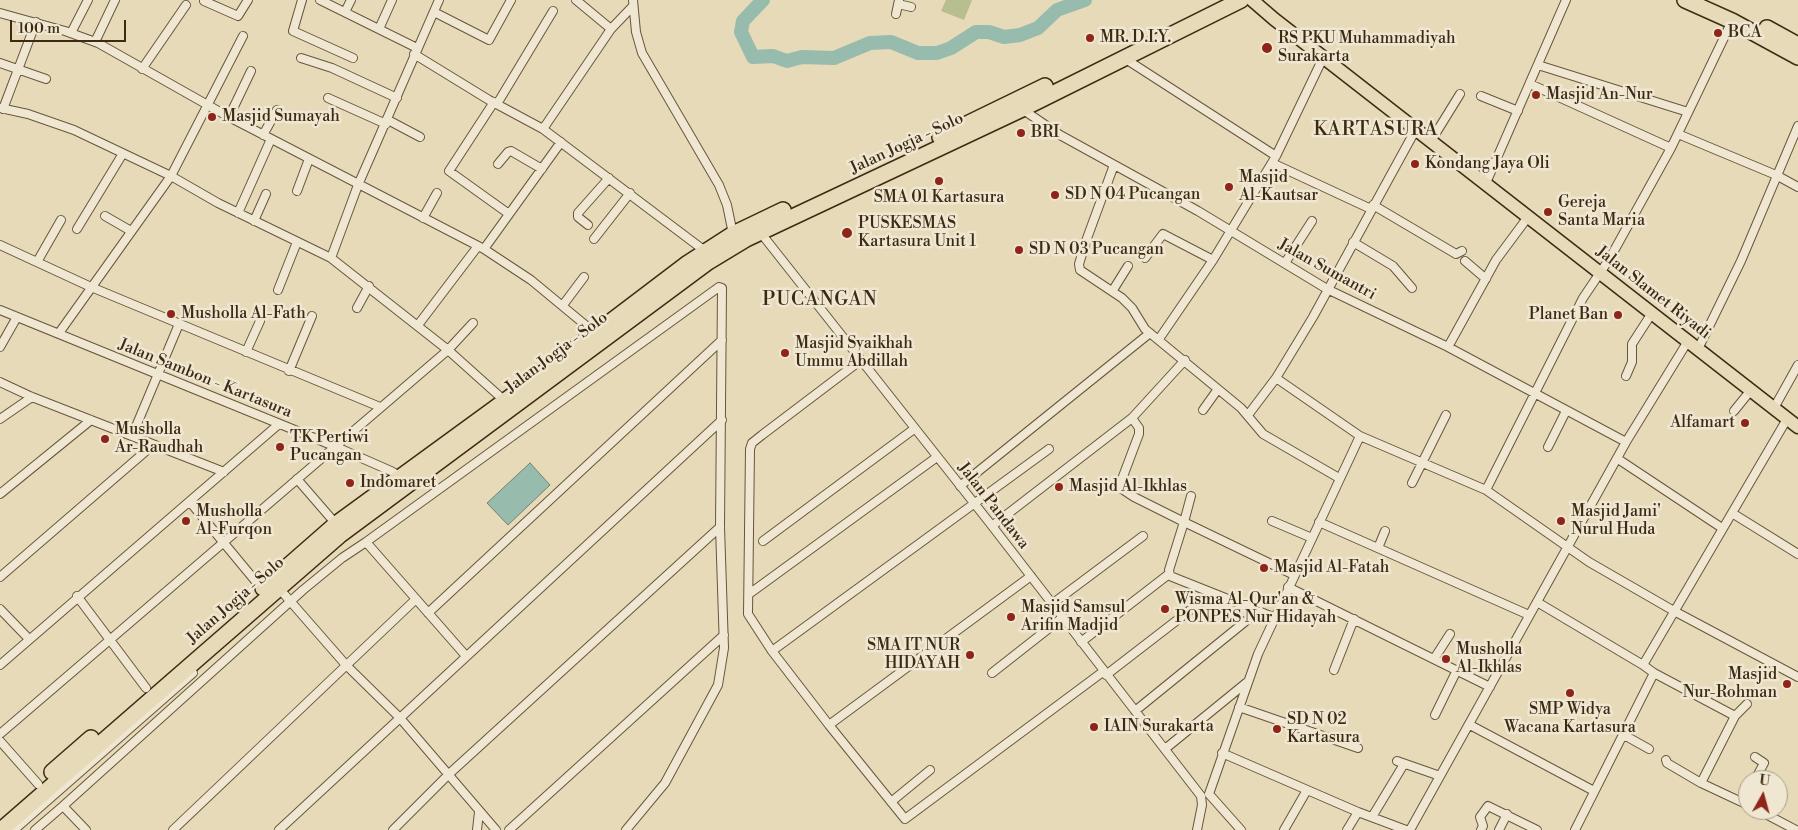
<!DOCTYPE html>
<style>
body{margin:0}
#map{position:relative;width:1798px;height:830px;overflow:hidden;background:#e7dab9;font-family:"Libre Bodoni",serif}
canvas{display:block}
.north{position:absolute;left:1738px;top:770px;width:50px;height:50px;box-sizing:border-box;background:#efe7d2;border:1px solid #a79b86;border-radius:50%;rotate:7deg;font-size:14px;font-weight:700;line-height:20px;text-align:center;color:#3c2a13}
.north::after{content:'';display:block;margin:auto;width:18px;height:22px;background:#8f2418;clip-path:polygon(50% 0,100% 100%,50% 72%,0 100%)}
.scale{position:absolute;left:10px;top:20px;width:116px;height:22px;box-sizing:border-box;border:2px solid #3c2a13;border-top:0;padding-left:6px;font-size:15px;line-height:18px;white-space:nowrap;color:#3c2a13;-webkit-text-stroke:4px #efe7d2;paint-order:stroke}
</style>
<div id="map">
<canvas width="1798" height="830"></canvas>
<div class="north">U</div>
<div class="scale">100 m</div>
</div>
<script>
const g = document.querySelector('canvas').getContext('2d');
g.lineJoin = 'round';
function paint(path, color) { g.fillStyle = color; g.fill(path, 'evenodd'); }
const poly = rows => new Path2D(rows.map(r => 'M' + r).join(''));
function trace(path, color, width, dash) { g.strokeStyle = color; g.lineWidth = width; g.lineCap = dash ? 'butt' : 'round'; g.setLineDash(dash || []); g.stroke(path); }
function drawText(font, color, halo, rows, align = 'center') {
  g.font = font + ' "Libre Bodoni",serif'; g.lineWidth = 5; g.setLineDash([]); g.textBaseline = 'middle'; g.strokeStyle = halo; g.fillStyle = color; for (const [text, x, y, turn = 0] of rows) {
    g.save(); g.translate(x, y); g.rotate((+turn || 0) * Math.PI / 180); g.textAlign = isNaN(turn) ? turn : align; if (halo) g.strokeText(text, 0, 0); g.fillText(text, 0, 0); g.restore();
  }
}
paint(poly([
 [946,0,972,0,964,20,941,11]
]), '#b7bf8e');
const water = poly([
 [530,463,550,485,508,525,487,503,530,463]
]);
paint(water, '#97bbad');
trace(water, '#73816f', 1);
trace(poly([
 [763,0,743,21,741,32,753,57,773,56,787,61,802,57,834,58,870,43,891,42,918,53,937,53,951,48,976,32,989,32,1004,37,1020,35,1038,28,1057,10,1085,0]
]), '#97bbad', 14);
const street = poly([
 [302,0,293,31,353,58],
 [320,0,417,48],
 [576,0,611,29],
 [633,0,636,32,642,53,719,185,727,205,733,234],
 [204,1,238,16,248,0],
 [898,4,911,7],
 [345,12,351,0],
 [434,12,489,40,511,0],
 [0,13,65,31,98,43,229,117,484,249,531,280,595,333],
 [896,14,899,0],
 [379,29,392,0],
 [71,33,88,0],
 [95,42,115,0],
 [414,54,489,100,543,129,705,251],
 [301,58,332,68,397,98],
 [1124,58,1276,156],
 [0,63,46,79],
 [1538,65,1688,112],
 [142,69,186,5],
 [1530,84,1671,148],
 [1481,96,1518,111],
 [328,98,386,124],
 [494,102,449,171,509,214],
 [497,104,553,11],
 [0,108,28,114,74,130,171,176,218,203,331,258,448,350,506,402],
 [3,109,36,22],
 [1022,109,1060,135,1198,211,1327,289,1448,347,1626,442],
 [229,117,251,71],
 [388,120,420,137],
 [543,129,611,29,633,6],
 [1416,129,1313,317,1276,378,1360,436,1486,490,1583,298,1610,258,1671,148,1732,21],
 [1678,134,1776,175,1798,187],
 [263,135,277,110],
 [1431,141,1460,94],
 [1272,163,1371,209],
 [498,164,508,152,511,151,542,169],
 [1114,165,1086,241,1079,264,1080,270,1122,298,1132,308,1145,329,1241,408,1263,434,1339,478],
 [1486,183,1566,0],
 [297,191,309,159],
 [1373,205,1456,254,1462,251],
 [238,213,271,139],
 [105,216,131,231],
 [423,218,437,193],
 [254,221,266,194],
 [588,225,578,217,578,213,609,178],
 [77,229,122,155],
 [760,232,989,522,1201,796,1202,805,1197,830],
 [594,239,630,193],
 [1353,242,1393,266,1412,288],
 [0,245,91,287,380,407],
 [484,249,561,142],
 [331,258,358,185,439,0],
 [1145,258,1163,234,1213,260],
 [1465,261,1486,279],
 [37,262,61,220],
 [1285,263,1312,221],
 [278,290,297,242],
 [1113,290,1128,266],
 [563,305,584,277],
 [357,308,369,286],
 [0,310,334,446,391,471,401,477],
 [418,325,478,246],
 [59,333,171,176,243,36],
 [1159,339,1213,260,1276,156,1323,58],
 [0,347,17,317],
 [1448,347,1496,260,1528,217],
 [1698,349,1741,261,1798,126],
 [246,352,260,321],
 [861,360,762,435,752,443,750,449,748,614,772,651,829,725,905,819,1104,671],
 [289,371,312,316],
 [1626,376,1632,362,1632,344,1652,313],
 [0,382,32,397,224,472],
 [1774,408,1798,365],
 [1203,410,1218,389],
 [1734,411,1751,390],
 [1248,415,1276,378],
 [1132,418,1139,428,1139,434,1119,487,1134,497,1184,522,1169,570,1170,576,1273,617],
 [0,419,32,397],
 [132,436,179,324],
 [1548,447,1566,411],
 [1618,459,1722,528],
 [297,479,336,524],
 [1412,483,1446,415],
 [960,486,1150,333],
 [1486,490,1589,562,1674,611,1798,677],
 [0,494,91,420],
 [1191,496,1184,522,1294,575],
 [190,502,262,589],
 [1732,513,1798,554],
 [1272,521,1312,538],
 [1319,522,1529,615],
 [992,526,1132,418,1185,360],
 [763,541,914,429],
 [1378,548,1385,531],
 [0,577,153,445],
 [277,586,346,665,400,718,496,830],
 [1288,587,1490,687],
 [749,594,937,457],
 [77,596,146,688],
 [1537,602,1643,665],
 [1052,604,1143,536],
 [0,609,28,638],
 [428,613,722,340],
 [1081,642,1169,574],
 [772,651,1049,449],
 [466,656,366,542,719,287,722,288,720,527,724,648,718,685,665,783,626,830],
 [1434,659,1450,634],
 [0,665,279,424],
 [1334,670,1354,619],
 [992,673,1062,618],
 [1654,673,1735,716,1701,783,1748,805],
 [1106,675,1211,594],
 [1239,707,1358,748],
 [1135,711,1257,612],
 [1435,715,1457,670],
 [1735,716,1747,704],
 [829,725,1031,576],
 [1470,725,1594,791],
 [0,734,448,350,473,323],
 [1624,735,1649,749],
 [0,741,38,784],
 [1165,749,1246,683],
 [1222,753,1358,812],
 [1666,760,1667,763,1701,783],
 [1397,761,1440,776],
 [1755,780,1764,763,1755,757],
 [1209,794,1258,654,1360,436],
 [1209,794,1241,830],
 [891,802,930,770],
 [1758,810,1796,830],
 [1372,817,1404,764],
 [14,830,193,673],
 [35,830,63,806],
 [86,830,63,806,303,590,342,558,366,542],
 [173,830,415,600],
 [279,830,722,420],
 [393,830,449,774,720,527],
 [477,830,479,812],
 [509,830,724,635],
 [1284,830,1307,790],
 [1347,830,1358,812,1406,830],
 [1410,830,1626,442,1688,341],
 [1481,830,1483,826,1480,817,1488,806,1537,830],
 [1499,830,1507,814],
 [1575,830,1654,673,1643,665,1787,419]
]);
const primary = poly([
 [1252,0,1274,19,1798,427]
]);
const highway = poly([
 [1685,0,1732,21,1798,57],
 [1767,28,1798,45],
 [940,137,1045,86],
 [263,588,336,524,539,376,688,263,733,234,783,210],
 [52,772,91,738],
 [1,830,340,535,708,262,746,239,1022,109,1241,0]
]);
trace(street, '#67563c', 10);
trace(primary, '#3c2a13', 15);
trace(highway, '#3c2a13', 18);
trace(street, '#efe7d2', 8);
trace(primary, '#e7dab9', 12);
trace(highway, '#e7dab9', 15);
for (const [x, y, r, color] of [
 [1718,33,5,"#8f2418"],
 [1090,38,5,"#8f2418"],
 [1267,48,6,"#8f2418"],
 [1536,95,5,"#8f2418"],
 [212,117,5,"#8f2418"],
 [1021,133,5,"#8f2418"],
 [1415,164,5,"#8f2418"],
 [939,181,5,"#8f2418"],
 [1229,187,5,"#8f2418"],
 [1055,195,5,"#8f2418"],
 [1548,212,5,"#8f2418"],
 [847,233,6,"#8f2418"],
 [1019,250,5,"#8f2418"],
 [171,314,5,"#8f2418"],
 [1618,315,5,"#8f2418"],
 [785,353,5,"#8f2418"],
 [1745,423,5,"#8f2418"],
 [105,439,5,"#8f2418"],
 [280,447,5,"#8f2418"],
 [350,483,5,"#8f2418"],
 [1059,487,5,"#8f2418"],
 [186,521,5,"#8f2418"],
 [1561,521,5,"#8f2418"],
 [1264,568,5,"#8f2418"],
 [1165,609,5,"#8f2418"],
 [1011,617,5,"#8f2418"],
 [970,655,5,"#8f2418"],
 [1446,659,5,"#8f2418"],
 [1787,684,5,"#8f2418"],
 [1570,693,5,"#8f2418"],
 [1094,727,5,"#8f2418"],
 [1277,729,5,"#8f2418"]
]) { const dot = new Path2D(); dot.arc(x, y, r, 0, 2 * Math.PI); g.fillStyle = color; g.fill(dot); trace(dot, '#efe7d2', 2); }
drawText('16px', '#3c2a13', '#efe7d2', [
 ["BCA",1728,33],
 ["MR. D.I.Y.",1100,38],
 ["RS PKU Muhammadiyah",1278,39],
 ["Surakarta",1278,57],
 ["Masjid An-Nur",1546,95],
 ["Masjid Sumayah",222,117],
 ["BRI",1031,133],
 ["Kondang Jaya Oli",1425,164],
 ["Masjid",1239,178],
 ["Al-Kautsar",1239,196],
 ["SD N 04 Pucangan",1065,195],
 ["SMA 01 Kartasura",939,198,"center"],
 ["Gereja",1558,203],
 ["Santa Maria",1558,221],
 ["PUSKESMAS",858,224],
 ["Kartasura Unit 1",858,242],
 ["SD N 03 Pucangan",1029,250],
 ["Musholla Al-Fath",181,314],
 ["Planet Ban",1608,315,"right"],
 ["Masjid Syaikhah",795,344],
 ["Ummu Abdillah",795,362],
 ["Alfamart",1735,423,"right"],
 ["Musholla",115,430],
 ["Ar-Raudhah",115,448],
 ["TK Pertiwi",290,438],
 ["Pucangan",290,456],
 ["Indomaret",360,483],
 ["Masjid Al-Ikhlas",1069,487],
 ["Musholla",196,512],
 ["Al-Furqon",196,530],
 ["Masjid Jami'",1571,512],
 ["Nurul Huda",1571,530],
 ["Masjid Al-Fatah",1274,568],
 ["Wisma Al-Qur'an &",1175,600],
 ["PONPES Nur Hidayah",1175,618],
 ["Masjid Samsul",1021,608],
 ["Arifin Madjid",1021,626],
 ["SMA IT NUR",960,646,"right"],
 ["HIDAYAH",960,664,"right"],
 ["Musholla",1456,650],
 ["Al-Ikhlas",1456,668],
 ["Masjid",1777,675,"right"],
 ["Nur-Rohman",1777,693,"right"],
 ["SMP Widya",1570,710,"center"],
 ["Wacana Kartasura",1570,728,"center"],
 ["SD N 02",1287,720],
 ["Kartasura",1287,738],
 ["IAIN Surakarta",1104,727]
], 'left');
drawText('16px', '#3c2a13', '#efe7d2', [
 ["Jalan Jogja - Solo",907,144,-25],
 ["Jalan Sumantri",1327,270,29],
 ["Jalan Slamet Riyadi",1653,293,38],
 ["Jalan Jogja - Solo",557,353,-37],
 ["Jalan Sambon - Kartasura",205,379,22],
 ["Jalan Pandawa",993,506,52],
 ["Jalan Jogja - Solo",236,601,-41]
]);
g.letterSpacing = '1px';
drawText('19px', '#3c2a13', '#efe7d2', [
 ["KARTASURA",1376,130],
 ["PUCANGAN",820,300]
]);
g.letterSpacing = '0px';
</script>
